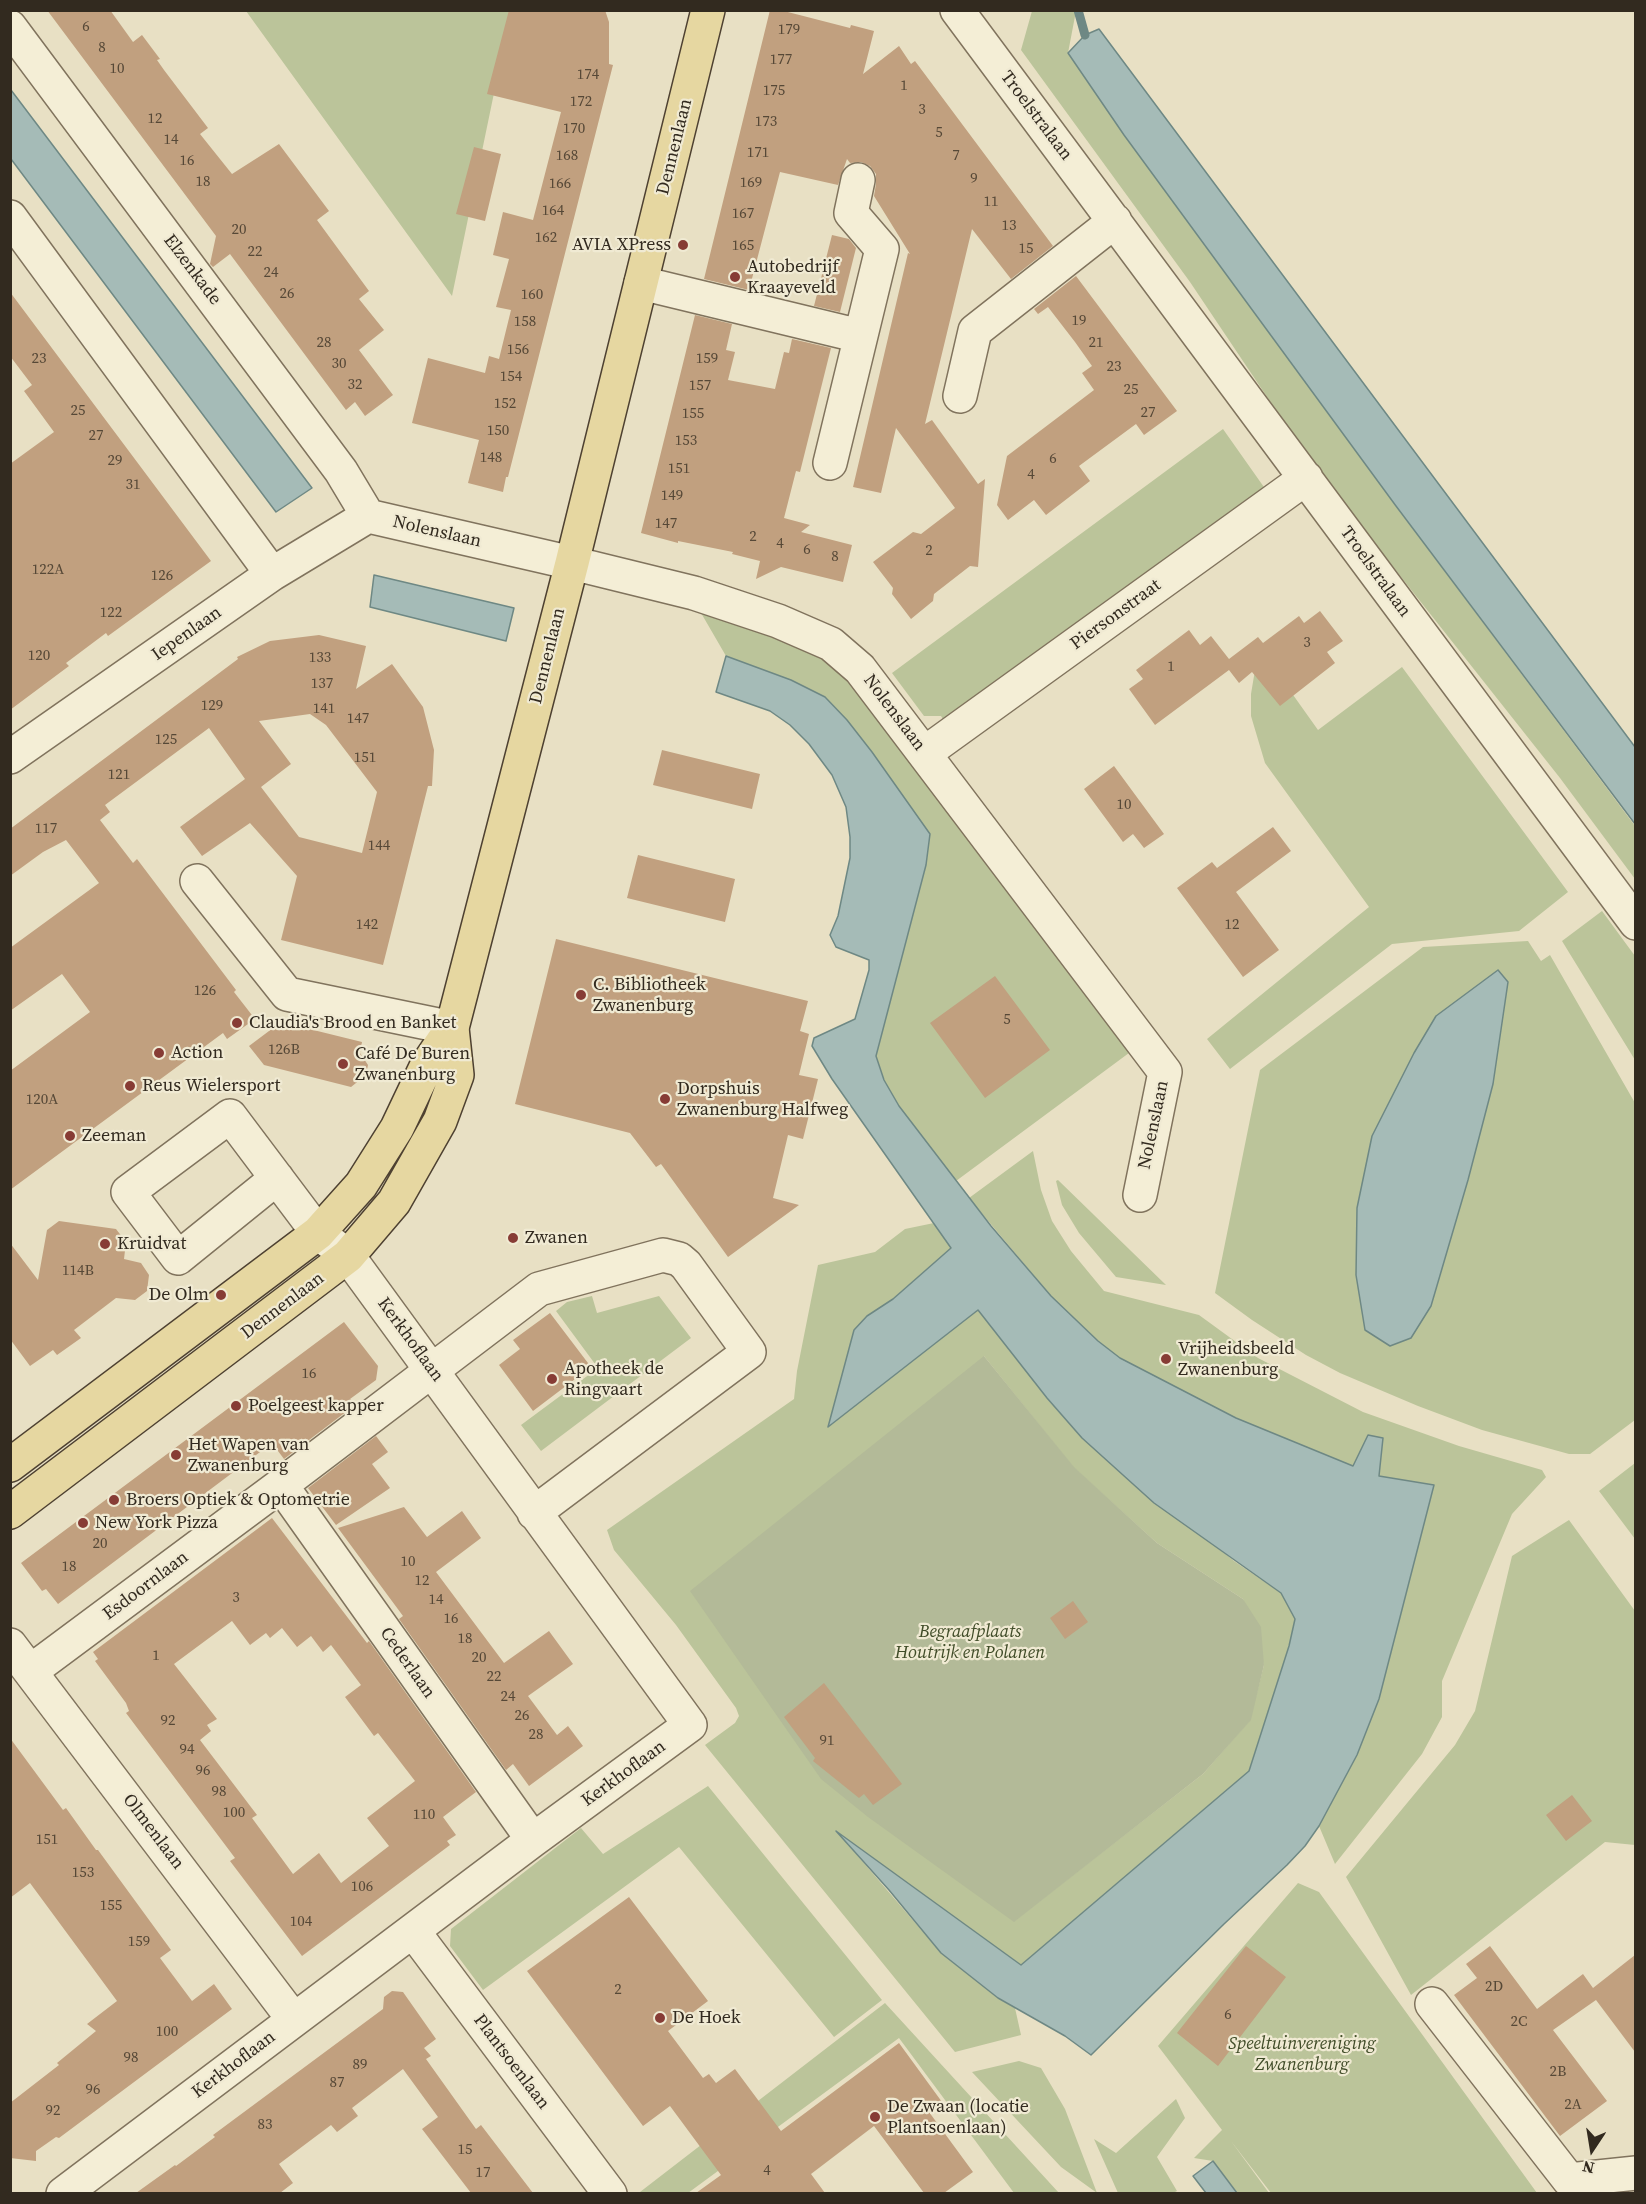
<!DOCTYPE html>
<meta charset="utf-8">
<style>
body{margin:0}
#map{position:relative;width:1646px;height:2204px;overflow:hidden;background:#e8e0c4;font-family:"Source Serif 4",serif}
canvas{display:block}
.frame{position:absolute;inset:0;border:12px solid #322a1f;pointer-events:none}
.north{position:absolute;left:1562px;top:2120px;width:60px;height:60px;-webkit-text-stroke:4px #f0ead3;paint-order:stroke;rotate:192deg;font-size:16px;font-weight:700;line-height:24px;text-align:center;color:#322a1f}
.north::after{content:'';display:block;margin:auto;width:21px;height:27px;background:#322a1f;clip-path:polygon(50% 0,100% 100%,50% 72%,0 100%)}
</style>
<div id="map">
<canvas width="1646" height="2204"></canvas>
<div class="frame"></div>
<div class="north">N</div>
</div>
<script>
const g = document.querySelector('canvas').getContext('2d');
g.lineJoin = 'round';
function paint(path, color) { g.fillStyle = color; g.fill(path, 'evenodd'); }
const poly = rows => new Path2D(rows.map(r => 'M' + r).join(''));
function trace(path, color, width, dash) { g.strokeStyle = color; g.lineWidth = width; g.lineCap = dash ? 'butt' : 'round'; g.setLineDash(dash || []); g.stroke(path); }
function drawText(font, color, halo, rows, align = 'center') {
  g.font = font + ' "Source Serif 4",serif'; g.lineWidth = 4.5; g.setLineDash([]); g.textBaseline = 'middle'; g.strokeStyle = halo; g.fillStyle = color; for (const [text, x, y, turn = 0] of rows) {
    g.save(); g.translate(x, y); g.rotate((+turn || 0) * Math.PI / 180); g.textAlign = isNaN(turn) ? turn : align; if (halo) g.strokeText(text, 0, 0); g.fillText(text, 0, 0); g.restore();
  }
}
paint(poly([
 [246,11,511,11,452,296],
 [1032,11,1076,11,1068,53,1124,135,1396,506,1635,826,1635,879,1560,778,1314,467,1190,282,1021,50],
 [1223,429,1266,490,946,724,941,716,924,716,892,673],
 [697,606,837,661,1133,1050,956,1181,899,1106,884,1080,876,1056,926,865,872,752,847,720,825,697,791,680,726,656],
 [1264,654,1318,730,1402,667,1568,892,1519,931,1392,944,1230,1069,1207,1039,1369,907,1265,763,1251,716,1251,694,1256,664],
 [1602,911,1635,956,1635,1060,1562,941],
 [1528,941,1541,961,1550,955,1635,1103,1635,1420,1590,1454,1569,1454,1482,1430,1418,1406,1340,1373,1306,1355,1252,1320,1215,1293,1260,1070,1423,947],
 [1033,1151,1041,1190,1052,1221,1071,1251,1104,1291,1199,1315,1258,1358,1363,1412,1459,1446,1542,1470,1546,1477,1512,1514,1442,1681,1442,1717,1422,1754,1335,1864,1319,1826,1357,1755,1379,1699,1434,1485,1379,1476,1383,1438,1368,1435,1353,1467,1236,1418,1176,1388,1119,1358,1098,1341,1051,1296,969,1198],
 [1058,1180,1166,1285,1116,1277,1079,1233,1062,1205,1056,1181],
 [934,1223,951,1248,893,1299,867,1316,829,1426,978,1310,1047,1398,1082,1438,1234,1561,1281,1593,1295,1619,1289,1646,1249,1771,1021,1965,839,1834,941,1953,998,1998,1015,2008,1021,2035,955,2052,705,1745,735,1723,739,1716,736,1708,676,1625,614,1550,607,1530,794,1399,797,1371,818,1265,875,1252,905,1229],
 [984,1356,1073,1467,1157,1543,1243,1599,1264,1665,1250,1720,1203,1774,1014,1921],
 [592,1296,597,1313,659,1296,691,1338,541,1451,521,1425,598,1368,556,1311,567,1302],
 [1635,1463,1635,1539,1599,1491],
 [1569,1520,1635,1611,1635,1845,1605,1842,1411,1995,1346,1877,1455,1745,1475,1711,1512,1556],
 [708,1786,882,2000,834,2037,679,1847,483,1990,450,1946,451,1929,581,1828,603,1854],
 [1298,1883,1319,1892,1537,2193,1271,2193,1231,2141,1269,2193,1237,2193,1213,2161,1194,2158,1222,2130,1158,2046],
 [885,2003,1059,2193,1014,2193,899,2038,688,2193,642,2194,640,2192],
 [1019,2061,1041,2068,1065,2109,1097,2193,1061,2167,972,2072],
 [1176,2099,1185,2118,1157,2157,1177,2191,1173,2193,1118,2193,1094,2139,1116,2153]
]), '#bbc49a');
paint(poly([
 [984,1356,1074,1467,1157,1543,1243,1599,1261,1627,1264,1665,1251,1720,1203,1774,1014,1922,868,1817,821,1779,690,1591]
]), '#b3ba98');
const water = poly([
 [1099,29,1635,747,1635,824,1396,506,1124,135,1068,53,1085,35,1099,29],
 [11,90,312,488,276,512,11,159,11,90],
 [374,575,514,608,506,641,370,607,374,575],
 [726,656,791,680,825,697,847,720,872,752,930,834,926,865,876,1056,884,1080,899,1106,991,1226,1051,1296,1098,1341,1120,1358,1236,1418,1353,1466,1368,1435,1383,1438,1379,1476,1434,1485,1379,1699,1357,1755,1319,1826,1305,1846,1287,1865,1224,1924,1091,2055,1065,2036,998,1998,941,1953,889,1890,836,1831,1021,1965,1249,1771,1289,1646,1295,1619,1281,1593,1154,1503,1082,1438,1047,1398,978,1310,828,1427,854,1330,867,1316,893,1299,951,1248,832,1079,812,1046,814,1038,855,1019,869,970,869,960,836,947,830,935,838,916,850,858,850,837,846,807,832,775,809,744,790,725,770,711,716,692,726,656],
 [1498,970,1508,982,1493,1084,1468,1180,1431,1306,1411,1338,1390,1346,1365,1330,1356,1275,1357,1208,1372,1136,1414,1053,1436,1016,1498,970],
 [1213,2161,1237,2193,1206,2193,1193,2176,1213,2161]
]);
paint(water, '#a5bbb7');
trace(water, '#6e8884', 1.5);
trace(poly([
 [1078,10,1085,35]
]), '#6e8884', 9);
paint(poly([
 [47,10,110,10,133,42,142,35,160,59,157,60,164,70,208,128,200,134,232,174,279,144,329,211,317,220,369,291,359,299,384,330,359,350,393,395,365,416,355,402,346,410,230,254,213,267,210,264,216,236],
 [509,10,605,10,609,22,609,64,613,65,508,477,506,477,503,492,468,483,479,440,412,423,428,358,485,373,489,356,499,359,511,310,496,307,509,259,493,255,503,212,533,220,561,112,487,94],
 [770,10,780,10,850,28,851,25,874,31,863,74,899,46,911,64,915,61,1053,246,1011,279,972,229,925,424,932,420,978,484,985,479,978,567,970,566,934,594,933,601,911,619,892,594,893,588,873,562,913,532,921,534,955,508,896,428,881,493,853,487,908,253,910,254,874,196,876,184,876,174,870,166,861,162,850,163,847,159,838,185,780,172,749,290,704,279],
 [474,147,501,154,485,221,456,214],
 [832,235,849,239,856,248,840,312,814,306],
 [1076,276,1177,411,1144,435,1136,424,1079,466,1090,481,1046,515,1034,500,1008,520,997,505,1007,456,1094,390,1082,373,1092,366,1075,342,1048,307,1038,314,1034,309],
 [10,292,211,561,108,636,106,633,66,663,69,666,10,710,10,464,54,432,24,391,32,385,10,356],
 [695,315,732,324,726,350,735,352,728,380,775,389,784,352,789,353,792,339,831,348,800,472,796,471,784,518,810,525,801,532,852,545,843,582,781,567,756,579,760,561,732,554,733,552,678,541,678,543,641,533],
 [1320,611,1343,641,1327,652,1335,663,1280,706,1252,672,1239,683,1229,670,1155,725,1129,689,1143,679,1136,670,1189,630,1200,645,1211,636,1229,659,1258,637,1263,643,1299,616,1304,623],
 [319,635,366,646,356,689,392,664,423,707,434,750,432,786,428,786,383,965,281,940,297,876,250,823,202,856,180,827,245,779,209,728,105,805,110,812,100,820,133,863,137,859,236,990,234,992,255,1019,227,1039,223,1033,10,1190,10,1071,90,1012,62,974,10,1011,10,948,99,883,66,840,43,852,10,876,10,829,238,659,237,657,270,641],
 [310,714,326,725,377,792,362,853,299,837,261,787,291,764,259,721],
 [662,750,760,774,752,809,653,785],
 [1114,766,1164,834,1144,848,1133,834,1123,842,1084,789],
 [1273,827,1291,851,1236,892,1279,950,1243,977,1177,888,1212,862,1217,868],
 [638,855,735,879,725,922,627,898],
 [556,939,808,1001,800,1031,809,1034,799,1075,818,1079,803,1139,788,1135,773,1198,799,1205,728,1257,661,1164,656,1167,630,1133,515,1104],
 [995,976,1050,1050,985,1098,930,1023],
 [281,1022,362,1042,360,1053,368,1065,366,1075,351,1087,264,1065,249,1046],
 [59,1221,116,1229,126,1242,124,1259,141,1263,149,1275,147,1291,135,1300,116,1298,74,1330,81,1338,57,1355,53,1350,30,1366,10,1339,10,1243,38,1280,47,1230],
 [550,1313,591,1367,533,1411,499,1365,520,1349,513,1340],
 [344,1322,378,1366,376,1380,350,1399,355,1405,284,1459,272,1443,58,1604,46,1589,42,1591,21,1563],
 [376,1436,388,1452,372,1464,390,1488,336,1525,308,1488],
 [404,1507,427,1537,462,1511,481,1538,436,1572,504,1663,549,1631,573,1664,528,1696,557,1735,568,1726,583,1746,529,1786,513,1764,506,1770,399,1619,403,1616,338,1528],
 [272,1518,367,1643,369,1641,476,1792,443,1817,456,1835,447,1841,450,1845,302,1956,230,1861,235,1858,126,1713,129,1711,126,1703,95,1661,98,1659,93,1652],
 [232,1621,250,1645,266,1633,270,1638,282,1628,297,1647,311,1636,323,1652,331,1645,361,1685,345,1697,374,1736,378,1733,415,1781,367,1818,389,1846,341,1883,319,1853,293,1874,252,1818,257,1815,200,1740,211,1731,207,1725,217,1719,174,1664],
 [1073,1601,1088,1622,1065,1639,1050,1618],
 [824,1683,902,1784,873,1805,864,1794,859,1798,813,1761,815,1758,784,1717],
 [10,1738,63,1810,66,1808,96,1850,98,1850,171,1950,160,1958,192,2001,214,1984,232,2009,59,2138,56,2137,36,2151,36,2161,10,2158,10,2103,59,2065,57,2063,96,2031,87,2024,117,2001,30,1883,10,1898],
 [1572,1795,1592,1821,1566,1841,1546,1815],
 [629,1897,708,2001,668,2031,703,2078,709,2074,716,2083,735,2069,781,2131,899,2043,942,2102,929,2112,973,2172,944,2193,924,2193,874,2126,811,2174,825,2193,696,2193,721,2175,670,2106,643,2126,527,1971],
 [1246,1946,1286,1977,1218,2066,1177,2033],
 [1490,1946,1537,2009,1583,1974,1593,1988,1635,1955,1635,2052,1596,2000,1553,2030,1607,2101,1560,2136,1454,1995,1477,1978,1466,1964],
 [392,1991,403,1992,436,2039,424,2048,431,2056,426,2059,476,2129,481,2125,533,2193,471,2193,422,2129,438,2117,403,2069,352,2108,358,2116,337,2132,331,2125,279,2164,293,2183,280,2193,136,2193,175,2165,176,2166,215,2137,213,2135,383,2009,384,1997]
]), '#c1a07f');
const minor = poly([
 [957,10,1636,923],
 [10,27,341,471,368,516],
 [10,217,272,574],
 [641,283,860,336],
 [960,396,975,331,1115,221],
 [830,463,882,249,851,213,858,180],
 [368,516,572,563,694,593,778,621,831,644,860,669,1165,1072,1140,1195],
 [925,753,1306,478],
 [10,757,272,574,368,516],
 [197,881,287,994,452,1028],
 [281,1485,533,1840],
 [10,1645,294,2020],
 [31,1671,281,1485,539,1289,663,1255,679,1259,686,1265,749,1352,534,1513],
 [413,1931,610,2194],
 [1432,2004,1569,2180,1636,2173],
 [63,2194,533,1840,690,1725,348,1256,318,1233,230,1116,128,1192,178,1258,277,1178]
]);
const major = poly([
 [10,1465,318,1233,361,1185,397,1128,427,1065,452,1028,572,563,708,10],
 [10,1512,348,1256,394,1202,440,1121,457,1075,452,1028]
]);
trace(minor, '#80735d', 36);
trace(major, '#4e4131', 36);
trace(minor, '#f4eed6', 33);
trace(major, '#e6d7a1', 33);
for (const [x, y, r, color] of [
 [683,245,6,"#873c35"],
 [735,277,6,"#873c35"],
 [581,995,6,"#873c35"],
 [237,1023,6,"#873c35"],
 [159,1053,6,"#873c35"],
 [343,1064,6,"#873c35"],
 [130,1086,6,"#873c35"],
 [665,1099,6,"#873c35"],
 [70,1136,6,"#873c35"],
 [513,1238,6,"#873c35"],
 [105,1244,6,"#873c35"],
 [221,1295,6,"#873c35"],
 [1166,1359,6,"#873c35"],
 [552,1379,6,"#873c35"],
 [236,1406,6,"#873c35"],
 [176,1455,6,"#873c35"],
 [114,1500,6,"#873c35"],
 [83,1523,6,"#873c35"],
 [660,2018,6,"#873c35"],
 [875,2117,6,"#873c35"]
]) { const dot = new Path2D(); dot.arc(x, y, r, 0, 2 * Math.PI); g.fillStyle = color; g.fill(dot); trace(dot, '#f0ead3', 2); }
drawText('15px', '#564837', null, [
 ["6",86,27],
 ["179",789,30],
 ["8",102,48],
 ["177",781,60],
 ["10",117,69],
 ["174",588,75],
 ["1",904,86],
 ["175",774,91],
 ["172",581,102],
 ["3",922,110],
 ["12",155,119],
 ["173",766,122],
 ["170",574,129],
 ["5",939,133],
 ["14",171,140],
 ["171",758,153],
 ["168",567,156],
 ["7",956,156],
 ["16",187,161],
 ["9",974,179],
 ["18",203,182],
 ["169",751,183],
 ["166",560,184],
 ["11",991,202],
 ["164",553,211],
 ["167",743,214],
 ["13",1009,226],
 ["20",239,230],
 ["162",546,238],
 ["165",743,246],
 ["15",1026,249],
 ["22",255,252],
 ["24",271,273],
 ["26",287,294],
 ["160",532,295],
 ["19",1079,321],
 ["158",525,322],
 ["28",324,343],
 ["21",1096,343],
 ["156",518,350],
 ["23",39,359],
 ["159",707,359],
 ["30",339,364],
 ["23",1114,367],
 ["154",511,377],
 ["32",355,385],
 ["157",700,386],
 ["25",1131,390],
 ["152",505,404],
 ["25",78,411],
 ["27",1148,413],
 ["155",693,414],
 ["150",498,431],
 ["27",96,436],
 ["153",686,441],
 ["148",491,458],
 ["6",1053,459],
 ["29",115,461],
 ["151",679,469],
 ["4",1031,475],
 ["31",133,485],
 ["149",672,496],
 ["147",666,524],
 ["2",753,537],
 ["4",780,544],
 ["6",807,550],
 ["2",929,551],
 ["8",835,557],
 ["122A",48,570],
 ["126",162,576],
 ["122",111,613],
 ["3",1307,643],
 ["120",39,656],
 ["133",320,658],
 ["1",1171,667],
 ["137",322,684],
 ["129",212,706],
 ["141",324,709],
 ["147",358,719],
 ["125",166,740],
 ["151",365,758],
 ["121",119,775],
 ["10",1124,805],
 ["117",46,829],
 ["144",379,846],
 ["142",367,925],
 ["12",1232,925],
 ["126",205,991],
 ["5",1007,1020],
 ["126B",284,1050],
 ["120A",42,1100],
 ["114B",78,1271],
 ["16",309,1374],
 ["20",100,1544],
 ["10",408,1562],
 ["18",69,1567],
 ["12",422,1581],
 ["3",236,1598],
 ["14",436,1600],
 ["16",451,1619],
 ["18",465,1639],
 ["1",156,1656],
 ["20",479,1658],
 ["22",494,1677],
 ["24",508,1697],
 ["26",522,1716],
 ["92",168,1721],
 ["28",536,1735],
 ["91",827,1741],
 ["94",187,1750],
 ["96",203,1771],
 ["98",219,1792],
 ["100",234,1813],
 ["110",424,1815],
 ["151",47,1840],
 ["153",83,1873],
 ["106",362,1887],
 ["155",111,1906],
 ["104",301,1922],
 ["159",139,1942],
 ["2D",1494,1987],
 ["2",618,1990],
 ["6",1228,2015],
 ["2C",1519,2022],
 ["100",167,2032],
 ["98",131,2058],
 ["89",360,2065],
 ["2B",1558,2072],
 ["87",337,2083],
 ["96",93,2090],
 ["2A",1573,2105],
 ["92",53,2111],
 ["83",265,2125],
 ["15",465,2150],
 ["4",767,2171],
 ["17",483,2173]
]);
drawText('18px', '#322a1f', '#f0ead3', [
 ["Troelstralaan",1036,116,53],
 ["Dennenlaan",675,147,-76],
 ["Elzenkade",192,270,53],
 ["Nolenslaan",437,532,13],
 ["Troelstralaan",1375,572,54],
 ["Piersonstraat",1116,615,-36],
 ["Iepenlaan",187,634,-35],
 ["Dennenlaan",548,656,-76],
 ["Nolenslaan",894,713,53],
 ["Nolenslaan",1154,1125,-78],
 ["Dennenlaan",283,1306,-37],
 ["Kerkhoflaan",410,1340,54],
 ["Esdoornlaan",146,1586,-37],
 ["Cederlaan",407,1663,55],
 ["Kerkhoflaan",624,1774,-36],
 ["Olmenlaan",153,1832,53],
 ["Plantsoenlaan",511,2062,53],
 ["Kerkhoflaan",234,2065,-37]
]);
drawText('18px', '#322a1f', '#f0ead3', [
 ["AVIA XPress",671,245,"right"],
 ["Autobedrijf",747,267],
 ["Kraayeveld",747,288],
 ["C. Bibliotheek",593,985],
 ["Zwanenburg",593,1006],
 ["Claudia's Brood en Banket",249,1023],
 ["Action",171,1053],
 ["Café De Buren",355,1054],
 ["Zwanenburg",355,1075],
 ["Reus Wielersport",142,1086],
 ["Dorpshuis",677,1089],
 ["Zwanenburg Halfweg",677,1110],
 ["Zeeman",82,1136],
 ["Zwanen",525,1238],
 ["Kruidvat",117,1244],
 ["De Olm",209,1295,"right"],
 ["Vrijheidsbeeld",1178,1349],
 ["Zwanenburg",1178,1370],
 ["Apotheek de",564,1369],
 ["Ringvaart",564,1390],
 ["Poelgeest kapper",248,1406],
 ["Het Wapen van",188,1445],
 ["Zwanenburg",188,1466],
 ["Broers Optiek & Optometrie",126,1500],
 ["New York Pizza",95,1523],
 ["De Hoek",672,2018],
 ["De Zwaan (locatie",887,2107],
 ["Plantsoenlaan)",887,2128]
], 'left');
drawText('italic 18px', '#404c28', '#f0ead3', [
 ["Begraafplaats",970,1632],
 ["Houtrijk en Polanen",970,1653],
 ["Speeltuinvereniging",1302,2044],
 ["Zwanenburg",1302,2065]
]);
</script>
